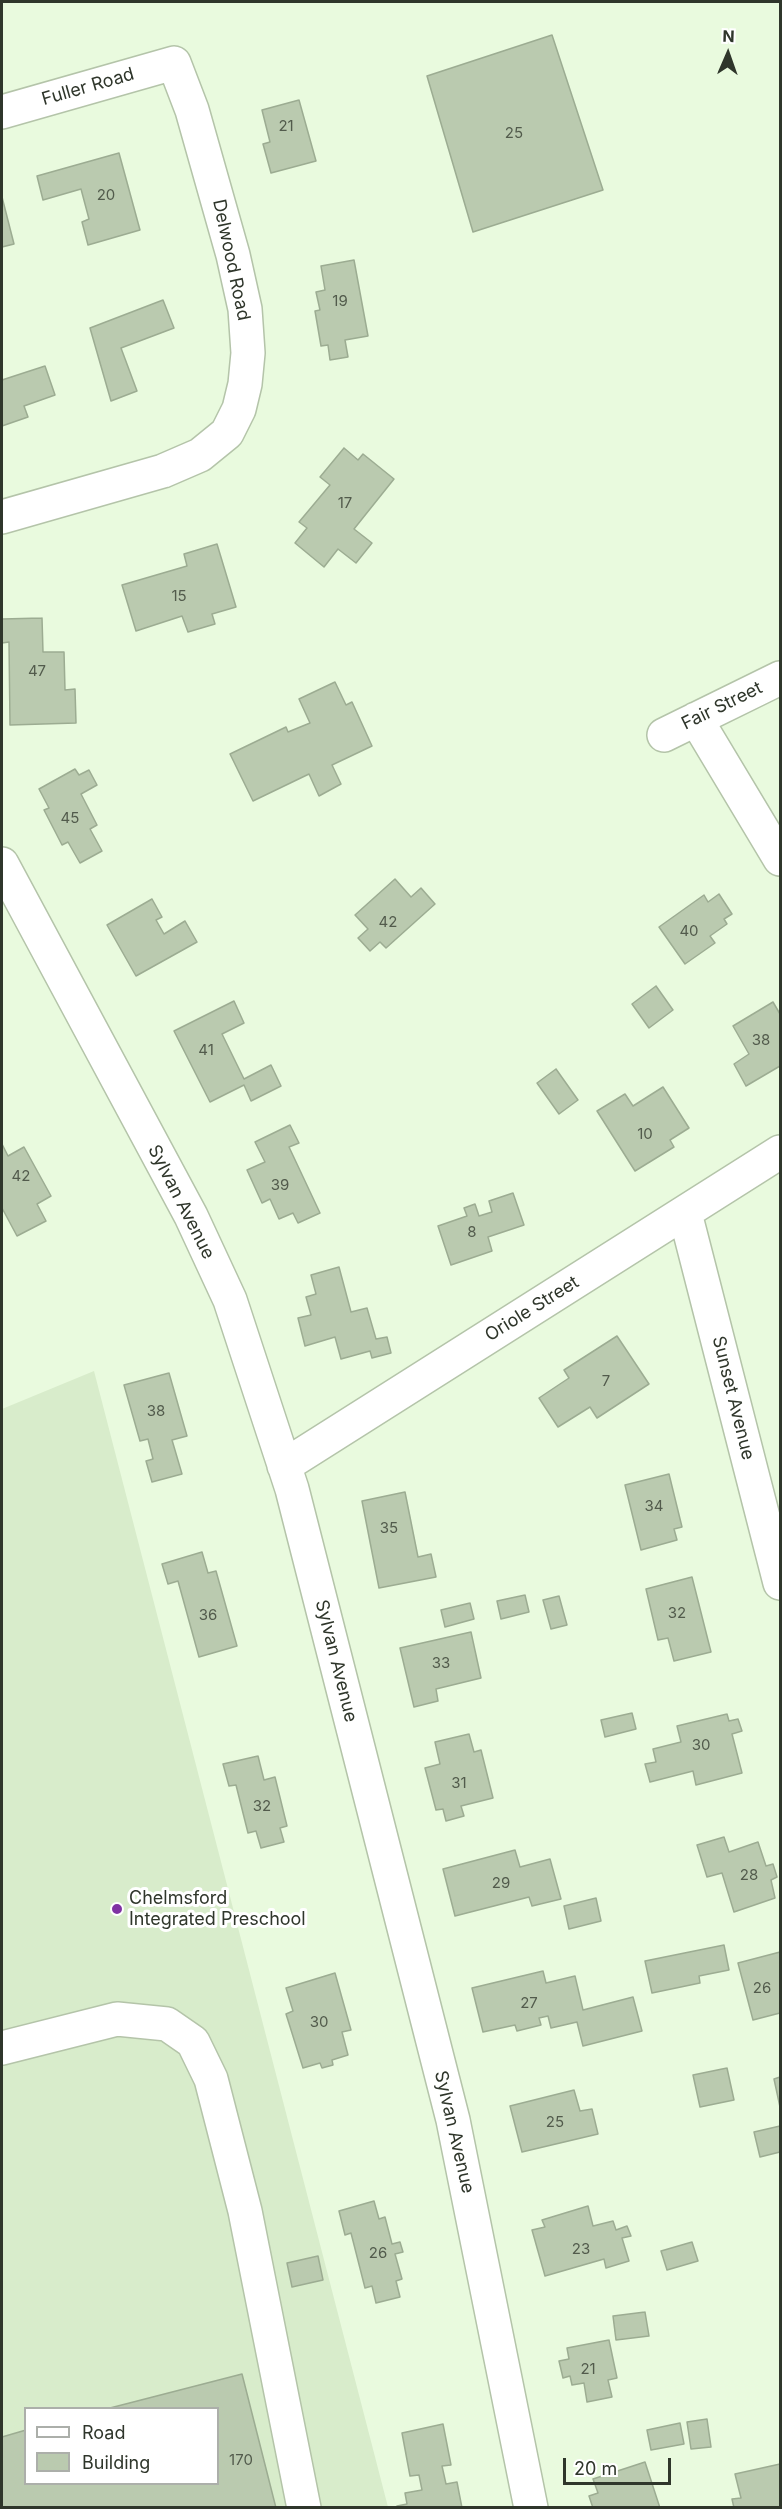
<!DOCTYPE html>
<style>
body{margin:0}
#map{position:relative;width:782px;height:2509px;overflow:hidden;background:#e9fade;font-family:Inter,sans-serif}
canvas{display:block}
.frame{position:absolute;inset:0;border:3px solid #2f362b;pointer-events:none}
.legend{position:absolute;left:24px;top:2407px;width:195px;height:78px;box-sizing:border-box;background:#fff;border:2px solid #acafaa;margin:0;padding:8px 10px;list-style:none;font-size:18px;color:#2f362b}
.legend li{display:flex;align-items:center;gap:12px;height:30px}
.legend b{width:30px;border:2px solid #acafaa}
.north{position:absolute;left:698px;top:24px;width:60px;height:60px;-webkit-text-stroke:4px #fff;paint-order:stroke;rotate:2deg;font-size:16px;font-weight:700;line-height:24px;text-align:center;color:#2f362b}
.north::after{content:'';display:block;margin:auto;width:21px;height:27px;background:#2f362b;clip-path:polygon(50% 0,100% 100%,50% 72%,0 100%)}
.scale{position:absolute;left:563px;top:2458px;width:108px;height:27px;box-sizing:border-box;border:3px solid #2f362b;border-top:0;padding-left:8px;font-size:18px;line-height:21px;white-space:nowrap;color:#2f362b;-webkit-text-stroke:4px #fff;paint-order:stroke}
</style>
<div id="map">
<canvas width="782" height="2509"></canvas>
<div class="frame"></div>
<ul class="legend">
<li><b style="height:8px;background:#fff"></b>Road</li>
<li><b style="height:16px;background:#bacaaf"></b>Building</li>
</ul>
<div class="north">N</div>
<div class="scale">20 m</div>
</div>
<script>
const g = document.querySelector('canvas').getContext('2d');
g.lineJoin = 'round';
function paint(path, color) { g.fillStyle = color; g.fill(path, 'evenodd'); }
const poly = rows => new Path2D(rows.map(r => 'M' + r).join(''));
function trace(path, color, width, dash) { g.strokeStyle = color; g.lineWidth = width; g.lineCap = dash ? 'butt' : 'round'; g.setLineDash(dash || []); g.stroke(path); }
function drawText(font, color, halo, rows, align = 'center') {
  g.font = font + ' Inter,sans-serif'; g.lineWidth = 6; g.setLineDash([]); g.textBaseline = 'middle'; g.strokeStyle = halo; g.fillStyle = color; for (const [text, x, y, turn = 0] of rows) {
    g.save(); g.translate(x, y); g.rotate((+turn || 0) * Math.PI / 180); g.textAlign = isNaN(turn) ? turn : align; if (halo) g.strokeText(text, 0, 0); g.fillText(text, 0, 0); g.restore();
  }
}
paint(poly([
 [94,1371,388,2507,2,2508,2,1409],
 [26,2408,218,2408,218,2484,26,2484]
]), '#d8eccb');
const building = poly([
 [552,35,603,190,473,232,427,76,552,35],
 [299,100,316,161,271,173,263,144,270,142,262,110,299,100],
 [119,153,140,230,88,245,82,222,89,219,81,189,43,200,37,176,119,153],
 [2,197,14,244,2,247,2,197],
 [354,260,368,336,345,340,348,357,330,360,328,345,321,346,315,311,320,310,316,292,325,290,321,266,354,260],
 [163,300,174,328,121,348,137,391,111,401,90,328,163,300],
 [45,366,55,395,24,406,28,417,2,426,2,380,45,366],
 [344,448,358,460,363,454,394,479,354,529,372,543,356,563,338,549,324,567,295,543,307,528,299,522,330,485,320,477,344,448],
 [217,544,236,607,212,614,215,624,188,632,182,616,136,631,122,585,187,566,184,554,217,544],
 [42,618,43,652,64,652,65,690,75,689,76,723,10,725,9,642,2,643,2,619,42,618],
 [335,682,346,705,352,702,372,746,332,765,341,784,319,796,309,774,253,801,230,754,286,727,288,732,310,723,299,699,335,682],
 [75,769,79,775,89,770,97,785,81,794,97,825,90,829,102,851,80,863,68,842,62,845,44,810,49,808,39,789,75,769],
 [395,879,411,897,421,888,435,904,386,948,380,942,370,951,358,938,368,929,355,915,395,879],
 [719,894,732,914,724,919,727,924,710,936,715,943,685,964,659,927,704,895,708,902,719,894],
 [152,899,162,917,156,920,164,934,185,921,197,942,136,976,107,925,152,899],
 [656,986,673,1010,649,1028,632,1004,656,986],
 [234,1001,244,1023,222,1034,244,1079,271,1065,281,1086,251,1101,244,1085,210,1102,174,1031,234,1001],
 [773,1002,780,1014,780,1066,746,1086,734,1064,749,1054,733,1026,773,1002],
 [556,1069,578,1100,559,1114,537,1083,556,1069],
 [663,1087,689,1128,670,1140,674,1147,635,1171,597,1111,625,1094,633,1106,663,1087],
 [290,1125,299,1143,289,1147,320,1213,298,1223,293,1213,279,1219,270,1199,262,1203,247,1170,265,1162,255,1142,290,1125],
 [2,1144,8,1156,24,1147,51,1196,37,1204,46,1221,17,1236,2,1208,2,1144],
 [513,1193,524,1225,488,1237,492,1251,451,1265,438,1226,467,1216,464,1208,475,1204,479,1216,492,1212,489,1201,513,1193],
 [339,1267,351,1312,367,1308,376,1339,387,1337,391,1353,372,1358,370,1351,341,1359,335,1337,305,1346,298,1318,311,1315,306,1297,316,1294,311,1275,339,1267],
 [617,1336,649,1384,597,1418,590,1407,558,1427,539,1398,569,1378,564,1370,617,1336],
 [169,1373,187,1436,172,1440,182,1474,152,1482,146,1461,153,1459,148,1439,140,1441,124,1385,169,1373],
 [669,1474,682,1527,674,1529,677,1540,641,1550,625,1485,669,1474],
 [405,1492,418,1557,431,1554,436,1577,379,1588,362,1501,405,1492],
 [202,1552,208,1573,216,1571,237,1646,199,1657,178,1581,168,1584,162,1564,202,1552],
 [692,1577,711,1652,674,1661,668,1638,658,1640,646,1589,692,1577],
 [525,1595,529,1612,501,1619,497,1601,525,1595],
 [559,1596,567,1625,551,1629,543,1600,559,1596],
 [470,1603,474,1619,445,1627,441,1610,470,1603],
 [471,1632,481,1678,436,1689,438,1701,414,1707,400,1648,471,1632],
 [632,1713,636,1729,605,1737,601,1720,632,1713],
 [727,1714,729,1721,738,1719,742,1731,732,1734,742,1773,696,1785,693,1771,650,1782,645,1764,656,1762,653,1749,681,1742,677,1726,727,1714],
 [469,1734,474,1752,481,1750,493,1798,461,1806,464,1816,446,1821,443,1809,436,1810,425,1768,440,1764,435,1742,469,1734],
 [258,1756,264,1780,275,1777,287,1826,280,1828,284,1842,261,1848,256,1831,248,1833,236,1785,229,1786,223,1764,258,1756],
 [724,1837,729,1852,758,1842,766,1866,773,1864,777,1877,771,1880,775,1898,734,1912,722,1873,707,1877,697,1845,724,1837],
 [515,1850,520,1867,550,1859,561,1899,532,1906,529,1897,455,1916,443,1869,515,1850],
 [596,1898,601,1921,569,1929,564,1906,596,1898],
 [724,1945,729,1970,699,1976,700,1983,652,1993,645,1961,724,1945],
 [780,1952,780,2013,753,2020,738,1963,780,1952],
 [543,1971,546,1983,575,1976,583,2010,633,1997,642,2031,583,2046,577,2022,551,2028,548,2016,539,2018,541,2025,517,2031,515,2025,483,2032,472,1988,543,1971],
 [335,1973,351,2030,342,2032,348,2055,332,2060,333,2065,322,2068,320,2063,303,2068,286,2014,293,2011,286,1988,335,1973],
 [727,2068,734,2100,700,2107,693,2075,727,2068],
 [780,2077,780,2107,774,2079,780,2077],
 [574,2090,580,2111,592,2109,598,2134,522,2152,510,2106,574,2090],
 [780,2126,780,2152,760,2157,754,2132,780,2126],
 [374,2201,379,2219,385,2217,392,2244,400,2242,403,2252,395,2254,402,2279,396,2281,400,2297,376,2303,372,2286,365,2288,351,2233,345,2235,339,2211,374,2201],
 [588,2206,593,2226,613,2221,616,2230,627,2226,631,2236,622,2238,629,2261,606,2268,604,2259,545,2276,532,2230,545,2227,542,2220,588,2206],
 [692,2242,698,2261,667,2270,661,2251,692,2242],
 [318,2256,323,2280,292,2287,287,2263,318,2256],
 [645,2312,649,2336,616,2340,613,2316,645,2312],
 [609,2340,617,2378,608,2380,612,2397,587,2402,584,2383,572,2385,570,2376,563,2378,559,2361,569,2359,567,2348,609,2340],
 [242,2374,276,2508,2,2508,2,2437,26,2430,26,2484,218,2484,218,2408,110,2408,242,2374],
 [707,2419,711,2447,691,2449,687,2422,707,2419],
 [680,2423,684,2444,651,2450,647,2430,680,2423],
 [443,2424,451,2465,442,2466,446,2484,457,2482,462,2508,398,2508,397,2506,407,2504,405,2493,422,2490,419,2475,410,2476,402,2433,443,2424],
 [645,2462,660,2508,593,2508,589,2496,598,2493,593,2479,645,2462],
 [780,2464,780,2508,734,2508,732,2499,741,2498,735,2474,780,2464]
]);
paint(building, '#bacaaf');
trace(building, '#9cac92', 1.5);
const minor = poly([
 [2,112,174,63,192,110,233,255,245,309,248,353,245,384,239,409,227,433,200,455,163,471,2,517],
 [696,719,780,859],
 [664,735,780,678],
 [2,864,191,1216,230,1300,292,1489,453,2120,531,2508],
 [685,1213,780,1583],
 [284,1466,780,1152],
 [2,2048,117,2019,167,2024,193,2042,211,2079,245,2211,304,2508]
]);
trace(minor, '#b4c4a9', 36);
trace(minor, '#fff', 33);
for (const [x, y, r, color] of [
 [117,1909,6,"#7f32a3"]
]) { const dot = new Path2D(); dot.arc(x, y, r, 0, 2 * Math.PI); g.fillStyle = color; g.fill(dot); trace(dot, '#fff', 2); }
drawText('15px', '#525b4c', null, [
 ["21",286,126],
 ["25",514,133],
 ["20",106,195],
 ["19",340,301],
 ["17",345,503],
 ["15",179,596],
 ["47",37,671],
 ["45",70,818],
 ["42",388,922],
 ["40",689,931],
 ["38",761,1040],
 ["41",206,1050],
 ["10",645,1134],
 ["42",21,1176],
 ["39",280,1185],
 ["8",472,1232],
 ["7",606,1381],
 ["38",156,1411],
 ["34",654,1506],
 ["35",389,1528],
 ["32",677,1613],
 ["36",208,1615],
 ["33",441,1663],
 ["30",701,1745],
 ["31",459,1783],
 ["32",262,1806],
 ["28",749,1875],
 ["29",501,1883],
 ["26",762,1988],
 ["27",529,2003],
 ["30",319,2022],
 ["25",555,2122],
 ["23",581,2249],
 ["26",378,2253],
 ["21",588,2369],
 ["170",241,2460]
]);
drawText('18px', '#2f362b', '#fff', [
 ["Fuller Road",88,87,-16],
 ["Delwood Road",231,260,78],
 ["Fair Street",722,706,-26],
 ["Sylvan Avenue",181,1202,63],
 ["Oriole Street",532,1309,-32],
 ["Sunset Avenue",733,1398,76],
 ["Sylvan Avenue",336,1661,76],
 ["Sylvan Avenue",454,2132,77]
]);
drawText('18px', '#2f362b', '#fff', [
 ["Chelmsford",129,1899],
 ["Integrated Preschool",129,1920]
], 'left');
</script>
